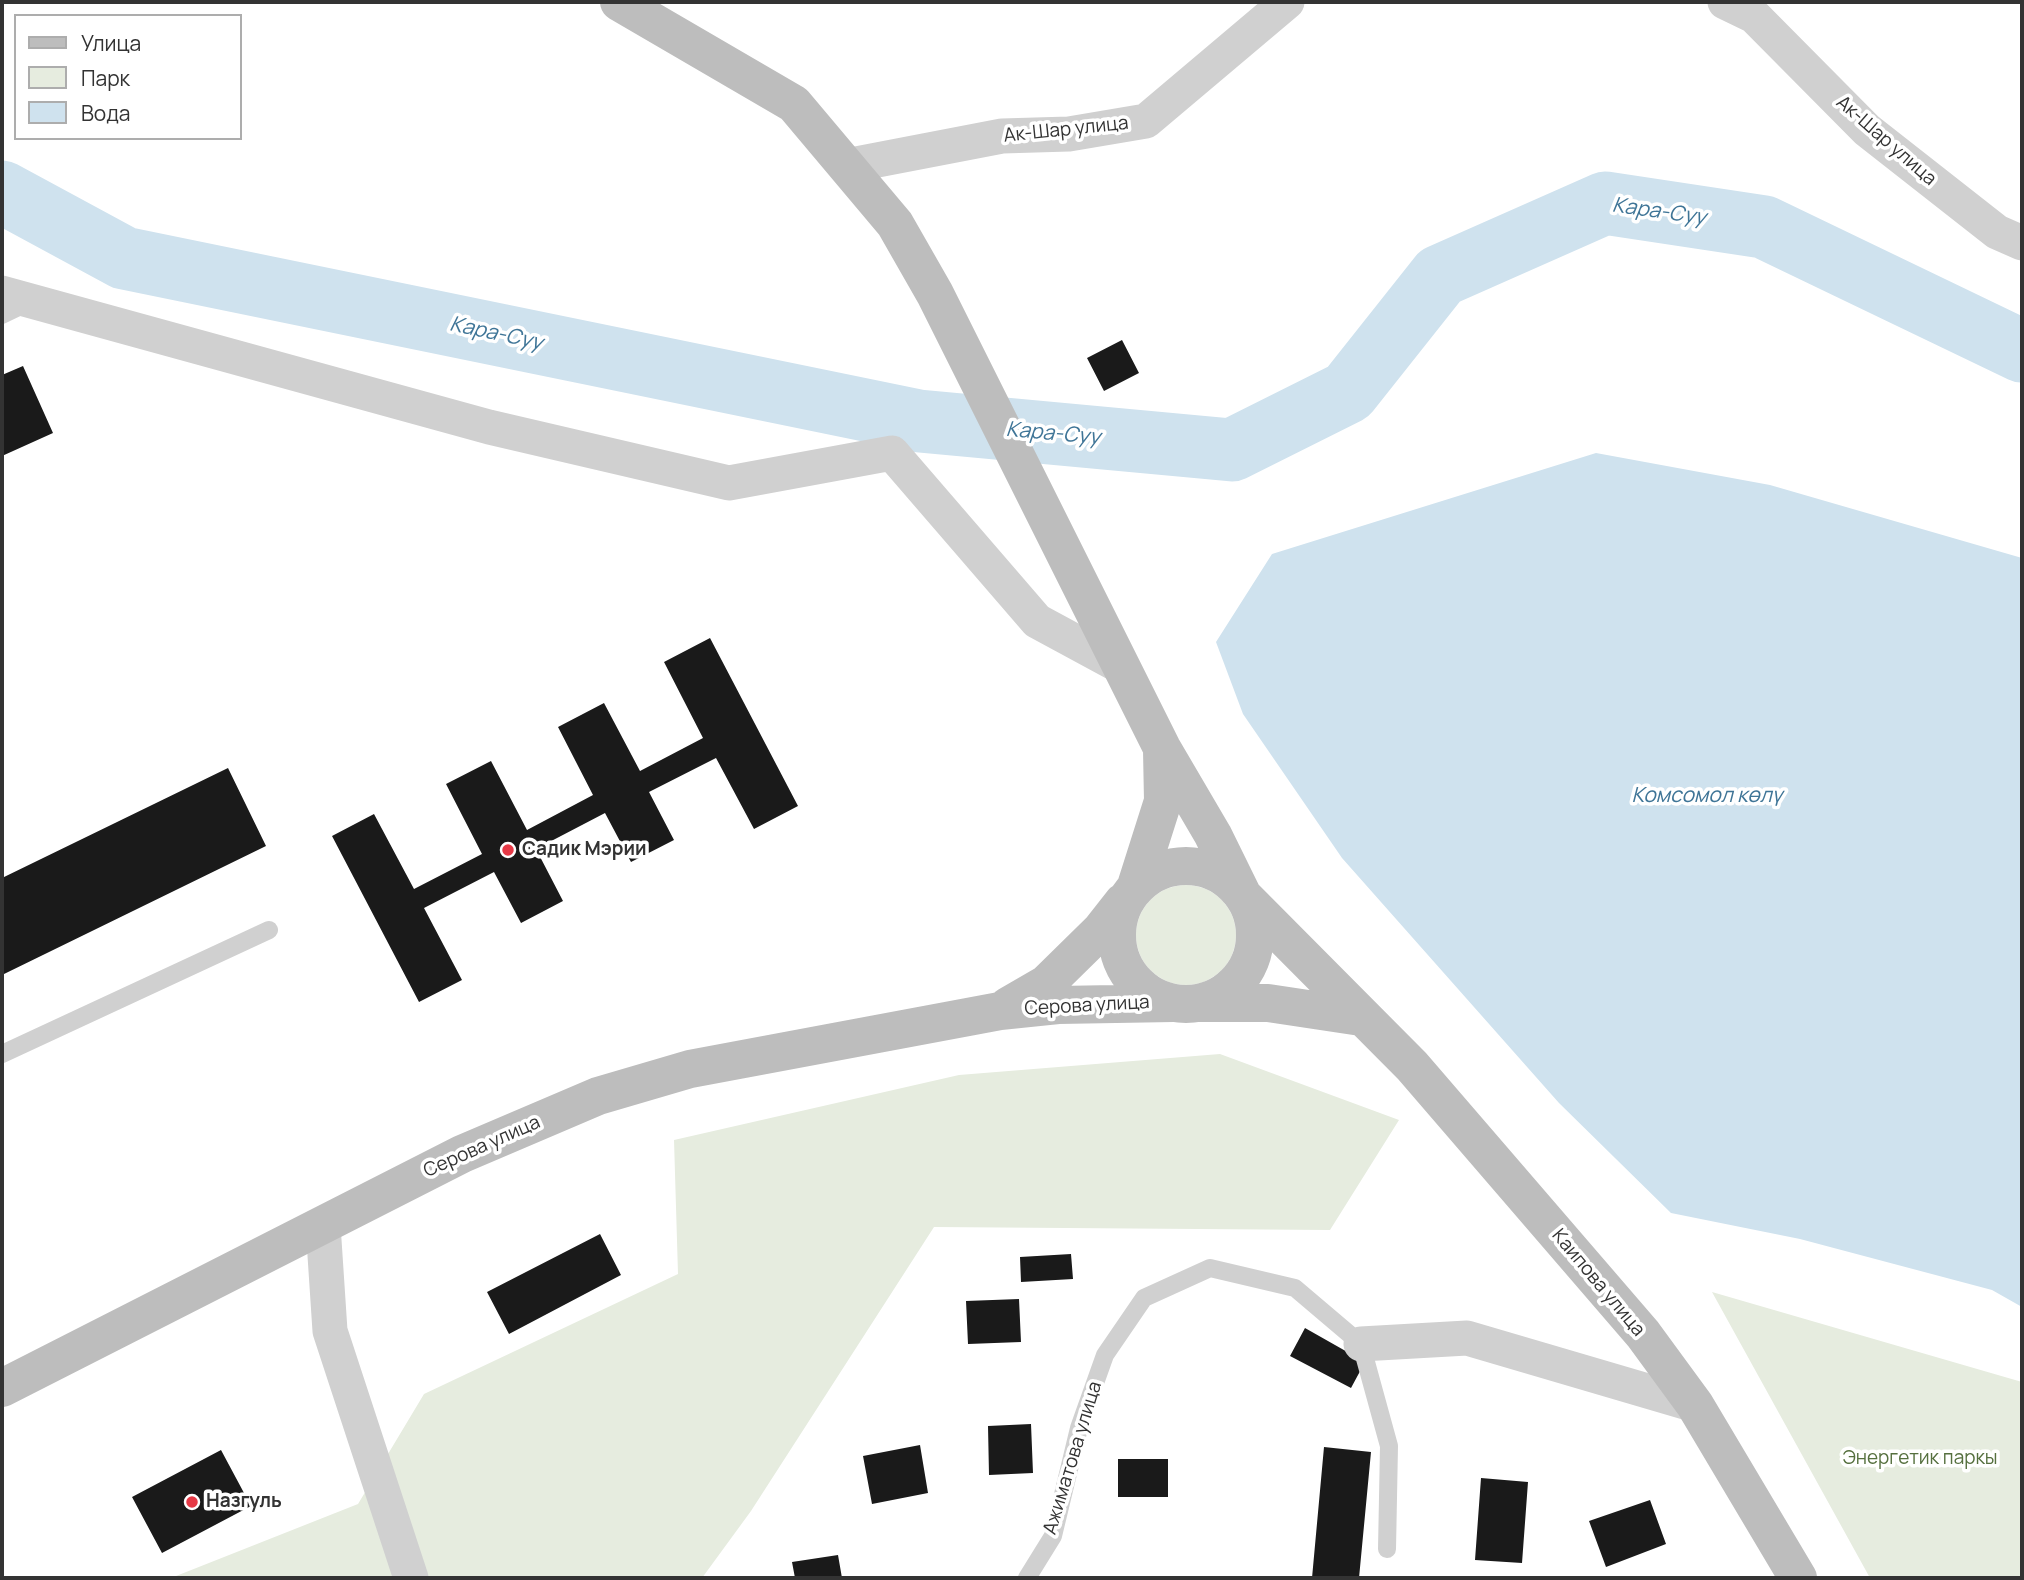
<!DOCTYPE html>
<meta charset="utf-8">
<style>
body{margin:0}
#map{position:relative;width:2024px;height:1580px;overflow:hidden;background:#fff;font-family:Manrope,sans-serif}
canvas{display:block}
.frame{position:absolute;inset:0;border:4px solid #333;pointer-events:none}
.legend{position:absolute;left:14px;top:14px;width:228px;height:126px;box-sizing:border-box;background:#fff;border:2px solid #adadad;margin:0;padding:9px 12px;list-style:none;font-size:21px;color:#333}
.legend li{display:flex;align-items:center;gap:14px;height:35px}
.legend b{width:35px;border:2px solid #adadad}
</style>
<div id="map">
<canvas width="2024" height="1580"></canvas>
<div class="frame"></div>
<ul class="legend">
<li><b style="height:9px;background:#bdbdbd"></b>Улица</li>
<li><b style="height:19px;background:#e6ecdf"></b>Парк</li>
<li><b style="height:19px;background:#cfe2ee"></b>Вода</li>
</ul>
</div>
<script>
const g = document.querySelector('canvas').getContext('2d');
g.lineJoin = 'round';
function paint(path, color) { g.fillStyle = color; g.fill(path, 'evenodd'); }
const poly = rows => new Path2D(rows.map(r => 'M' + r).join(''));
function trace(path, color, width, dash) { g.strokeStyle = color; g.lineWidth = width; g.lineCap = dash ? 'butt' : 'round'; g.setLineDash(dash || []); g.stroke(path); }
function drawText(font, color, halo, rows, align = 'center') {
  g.font = font + ' Manrope,sans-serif'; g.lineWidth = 7; g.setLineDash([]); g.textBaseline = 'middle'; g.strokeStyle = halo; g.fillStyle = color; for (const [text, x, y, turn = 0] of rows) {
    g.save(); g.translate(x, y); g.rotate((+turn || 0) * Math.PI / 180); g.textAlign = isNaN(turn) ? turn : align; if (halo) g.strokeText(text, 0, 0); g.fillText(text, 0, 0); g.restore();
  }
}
paint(poly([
 '1136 935a50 50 0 1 1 100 0a50 50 0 1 1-100 0Z',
 [1220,1054,1399,1120,1330,1230,934,1227,751,1511,702,1578,171,1578,358,1504,424,1394,678,1274,674,1140,959,1075],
 [1712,1292,2022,1382,2022,1578,1870,1578]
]), '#e6ecdf');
paint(poly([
 [1596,453,1770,485,2022,558,2022,1307,1992,1290,1800,1239,1671,1213,1559,1103,1342,858,1243,714,1216,642,1272,554]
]), '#cfe2ee');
trace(poly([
 [2,192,124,258,919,421,1232,450,1348,392,1440,276,1605,203,1764,227,2022,351]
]), '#cfe2ee', 63);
paint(poly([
 [1122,340,1139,373,1104,391,1087,358],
 [23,366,53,433,2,456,2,375],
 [710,638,798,806,754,829,716,758,649,792,674,840,631,862,605,813,536,849,563,901,521,923,494,872,424,908,462,980,419,1002,332,836,374,814,414,889,482,854,446,784,491,761,527,830,593,795,558,727,604,703,640,771,703,738,664,662],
 [228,768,266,846,2,975,2,878],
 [600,1234,621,1275,509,1334,487,1292],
 [1071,1254,1073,1279,1021,1282,1020,1257],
 [1019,1299,1021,1342,968,1344,966,1301],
 [1305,1328,1365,1362,1351,1388,1290,1356],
 [1031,1424,1033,1473,989,1475,988,1426],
 [920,1445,928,1493,872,1504,863,1456],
 [1324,1447,1371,1452,1359,1578,1312,1578],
 [221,1450,251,1506,162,1553,132,1497],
 [1118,1459,1168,1459,1168,1497,1118,1497],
 [1481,1478,1528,1482,1522,1563,1475,1560],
 [1650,1500,1666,1544,1606,1567,1589,1521],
 [838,1555,842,1578,795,1578,792,1562]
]), '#1a1a1a');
trace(poly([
 [2,315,27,303],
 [2,1054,269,930],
 [1027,1578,1053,1536,1079,1428,1105,1355,1144,1298,1210,1268,1295,1288,1361,1344,1389,1446,1387,1549]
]), '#d0d0d0', 18);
trace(poly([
 [1725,2,1754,16,1867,130,1997,232,2022,243],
 [846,166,1002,136,1069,134,1146,121,1287,2],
 [2,293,489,427,729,483,892,453,1037,621,1122,667],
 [323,1225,330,1331,411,1578],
 [1361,1344,1467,1338,1695,1405]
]), '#d0d0d0', 35);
trace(poly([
 [619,2,794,104,895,224,935,294,1162,748,1213,835,1242,894],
 '1117 935a69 69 0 1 1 138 0a69 69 0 1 1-138 0Z',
 [1136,886,1163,801,1162,750],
 [1245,898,1412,1066,1643,1334,1695,1405,1798,1578],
 [1201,1003,1268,1003,1361,1017],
 [1008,1006,1046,984,1101,930,1123,902],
 [2,1388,462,1154,598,1096,690,1069,1000,1011,1058,1005,1173,1003]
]), '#bdbdbd', 38);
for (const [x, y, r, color] of [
 [508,850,7,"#e63946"],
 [192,1502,7,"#e63946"]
]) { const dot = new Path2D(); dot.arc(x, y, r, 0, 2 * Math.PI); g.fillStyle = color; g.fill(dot); trace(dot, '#fff', 2.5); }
drawText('19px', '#333', '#fff', [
 ["Ак-Шар улица",1066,130,-6],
 ["Ак-Шар улица",1886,141,41],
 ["Серова улица",1087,1006,-3],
 ["Серова улица",482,1147,-24],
 ["Каипова улица",1598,1283,50],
 ["Ажиматова улица",1073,1458,-73]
]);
drawText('bold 19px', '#333', '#fff', [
 ["Садик Мэрии",522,850],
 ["Назгуль",206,1502]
], 'left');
drawText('19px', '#56703f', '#fff', [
 ["Энергетик паркы",1920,1459]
]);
drawText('italic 21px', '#3f7597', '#fff', [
 ["Кара-Суу",1659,212,8],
 ["Кара-Суу",496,334,12],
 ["Кара-Суу",1053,434,5],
 ["Комсомол көлү",1707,796]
]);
</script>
